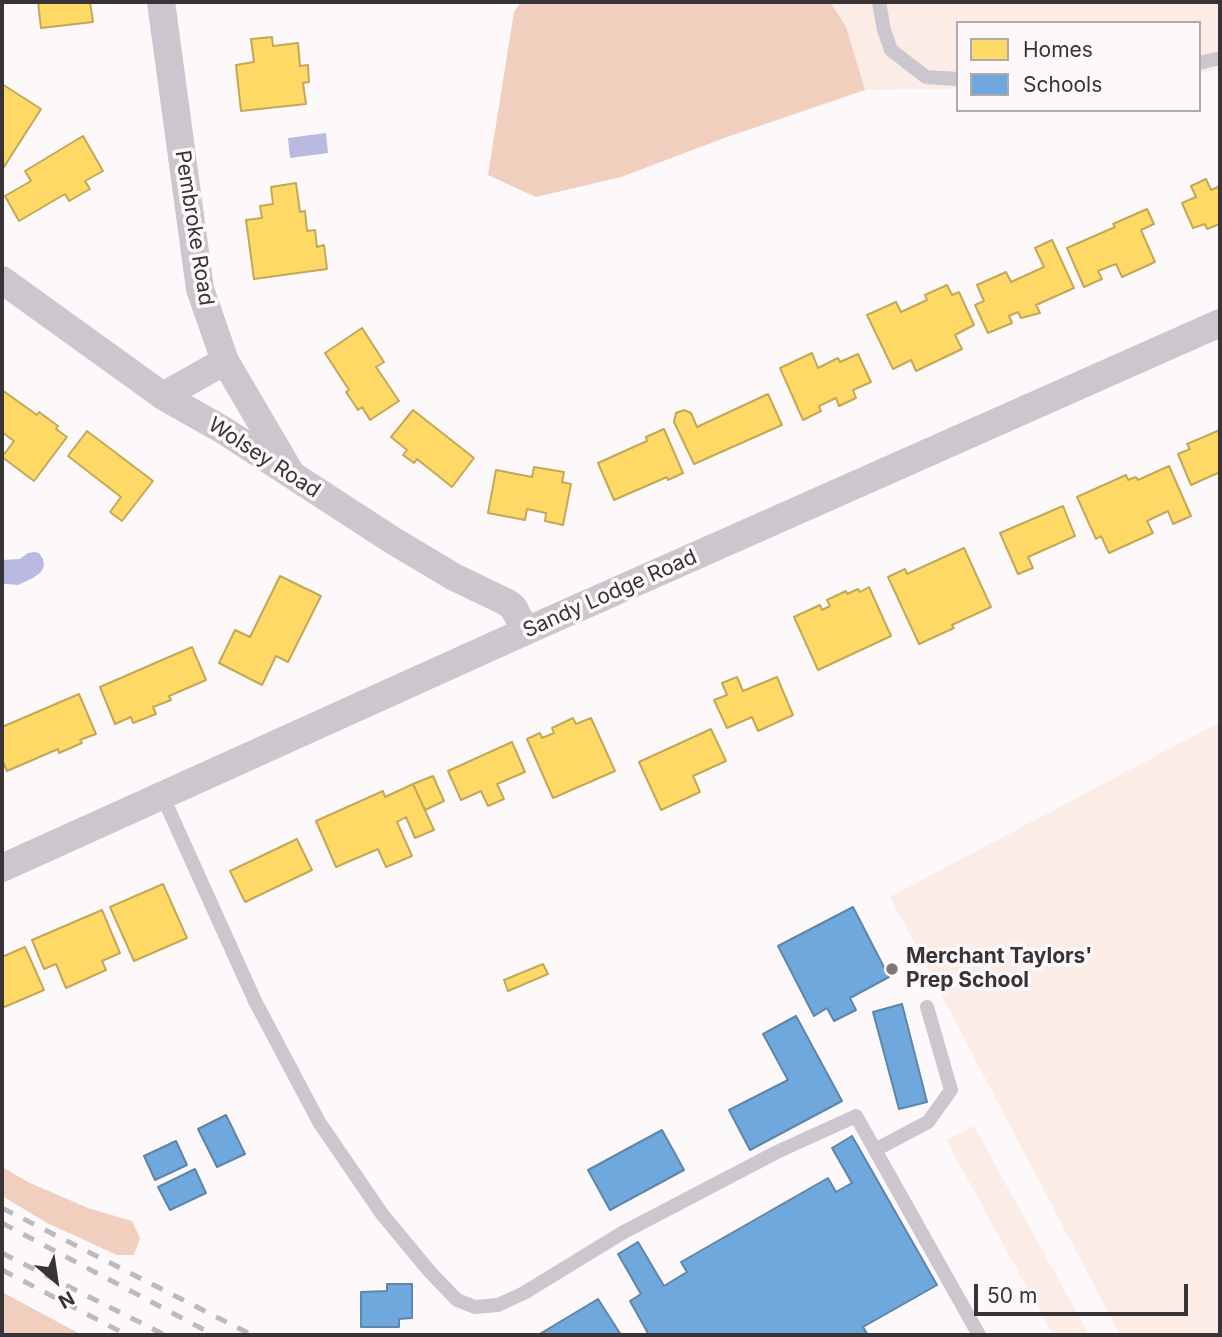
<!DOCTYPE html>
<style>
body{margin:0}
#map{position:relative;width:1222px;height:1337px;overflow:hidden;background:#fdf9fb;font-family:Inter,sans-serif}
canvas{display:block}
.frame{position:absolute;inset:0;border:4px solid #383436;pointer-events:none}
.legend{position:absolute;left:956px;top:21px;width:245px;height:91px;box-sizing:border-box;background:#fef8fb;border:2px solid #afaaac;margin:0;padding:9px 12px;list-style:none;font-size:21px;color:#383436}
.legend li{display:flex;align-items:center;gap:14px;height:35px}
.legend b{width:35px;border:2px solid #afaaac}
.north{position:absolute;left:21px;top:1246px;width:70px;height:70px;-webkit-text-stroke:5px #fef8fb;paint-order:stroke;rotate:151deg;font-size:19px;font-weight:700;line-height:28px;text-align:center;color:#383436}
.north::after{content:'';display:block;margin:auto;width:24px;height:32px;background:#383436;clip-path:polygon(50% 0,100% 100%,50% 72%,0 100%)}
.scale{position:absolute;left:974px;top:1284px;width:214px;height:32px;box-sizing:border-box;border:4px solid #383436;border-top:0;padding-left:9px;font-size:21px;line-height:24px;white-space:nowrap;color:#383436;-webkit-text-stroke:5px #fef8fb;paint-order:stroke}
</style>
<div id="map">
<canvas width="1222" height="1337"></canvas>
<div class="frame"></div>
<ul class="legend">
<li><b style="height:19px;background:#ffd966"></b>Homes</li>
<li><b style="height:19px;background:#6fa8dc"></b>Schools</li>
</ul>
<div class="north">N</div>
<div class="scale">50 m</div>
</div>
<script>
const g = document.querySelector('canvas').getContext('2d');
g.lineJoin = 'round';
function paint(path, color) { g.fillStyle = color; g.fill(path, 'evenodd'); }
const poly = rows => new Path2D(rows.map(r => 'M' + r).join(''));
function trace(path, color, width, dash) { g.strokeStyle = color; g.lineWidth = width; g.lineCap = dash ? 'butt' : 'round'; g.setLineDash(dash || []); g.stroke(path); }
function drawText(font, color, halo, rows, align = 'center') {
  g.font = font + ' Inter,sans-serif'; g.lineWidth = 7; g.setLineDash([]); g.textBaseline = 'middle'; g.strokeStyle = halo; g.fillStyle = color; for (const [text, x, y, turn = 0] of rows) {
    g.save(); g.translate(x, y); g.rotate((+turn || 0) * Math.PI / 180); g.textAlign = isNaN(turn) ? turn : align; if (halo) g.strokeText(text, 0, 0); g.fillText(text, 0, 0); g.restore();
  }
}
paint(poly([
 [521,2,1220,2,1220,69,1199,73,1199,23,958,23,958,89,865,90,727,137,621,177,536,197,488,175,514,12],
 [1220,722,1220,1335,1120,1335,890,897],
 [974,1126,1089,1335,1053,1335,946,1140]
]), '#fbece6');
paint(poly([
 [521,2,830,2,846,27,865,90,727,137,621,177,536,197,488,175,514,12],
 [2,1167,30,1183,88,1208,132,1221,140,1238,134,1255,117,1255,47,1223,2,1196],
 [2,1292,82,1335,2,1335]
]), '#f1cfbf');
paint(poly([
 [326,133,328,153,290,158,288,138],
 [34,552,39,553,43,559,44,566,41,572,33,578,18,585,6,584,2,583,2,560,20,559,28,553]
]), '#bab9e1');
const homes = poly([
 [38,2,90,2,93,22,41,28,38,2],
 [272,37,273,46,298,43,300,66,308,65,309,82,303,83,306,104,241,111,236,65,254,62,251,39,272,37],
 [2,84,41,109,2,170,2,84],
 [83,136,103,171,85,181,90,189,69,201,65,194,19,221,5,196,31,181,25,171,83,136],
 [1206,179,1211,190,1220,186,1220,224,1207,229,1205,224,1193,228,1182,203,1196,197,1191,186,1206,179],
 [296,183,300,212,305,211,307,231,315,230,317,247,324,245,327,269,254,279,246,220,262,218,260,206,273,204,271,187,296,183],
 [1147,209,1154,224,1141,230,1155,262,1122,277,1116,264,1098,271,1102,279,1084,287,1067,248,1115,227,1113,224,1147,209],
 [1052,240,1074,288,1036,305,1040,313,1021,318,1018,312,1009,316,1012,323,988,333,975,305,984,301,977,285,1006,272,1011,282,1044,267,1035,248,1052,240],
 [947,285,952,295,959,292,974,325,955,335,962,349,916,371,911,360,893,369,867,315,896,302,901,312,927,300,925,295,947,285],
 [362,328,384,362,376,367,399,401,370,420,362,407,358,410,346,392,349,390,325,353,362,328],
 [812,353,818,368,838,358,840,362,858,354,871,382,853,390,856,398,839,406,836,398,819,406,821,411,803,420,780,368,812,353],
 [2,390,37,415,39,412,58,426,56,429,67,437,34,481,2,457,14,441,2,432,2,390],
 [768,394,782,425,694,464,674,422,676,413,684,410,691,413,697,427,768,394],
 [413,410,474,458,452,487,417,459,414,463,403,455,407,450,391,437,413,410],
 [664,429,683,473,668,480,667,477,614,500,598,463,647,441,646,437,664,429],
 [1220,430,1220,472,1191,485,1178,454,1190,449,1187,444,1220,430],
 [87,431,153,481,122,521,110,512,121,497,68,456,87,431],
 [1169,466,1191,516,1173,524,1168,511,1147,521,1153,533,1109,553,1101,536,1096,539,1077,497,1126,475,1128,480,1136,477,1138,480,1169,466],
 [534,467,564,472,562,482,571,484,563,525,545,521,546,513,527,509,525,520,488,513,496,470,532,477,534,467],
 [1063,506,1075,536,1028,557,1033,568,1018,574,1000,533,1063,506],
 [964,548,991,607,952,625,954,628,919,644,888,577,905,569,907,574,964,548],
 [280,576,321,596,288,662,276,656,262,685,219,663,235,630,250,637,280,576],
 [869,587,891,636,818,670,794,617,820,605,822,610,830,606,827,600,846,591,847,594,858,589,860,592,869,587],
 [192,647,206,680,169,696,171,700,153,707,156,714,133,723,131,717,115,724,100,687,192,647],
 [737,677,743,691,777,677,793,715,758,731,752,717,727,728,714,700,727,695,722,683,737,677],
 [79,694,96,734,80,740,82,743,59,753,58,749,7,771,2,760,2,727,79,694],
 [573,718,576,724,591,718,615,771,553,798,527,739,540,733,542,738,554,733,552,728,573,718],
 [711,729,726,761,693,776,700,792,661,810,639,762,711,729],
 [512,742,525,772,497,784,504,799,488,806,481,791,461,800,448,771,512,742],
 [433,776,444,801,425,810,413,784,433,776],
 [413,784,434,830,415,838,406,817,397,822,412,856,386,867,378,849,336,867,316,821,383,791,385,797,413,784],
 [297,839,312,870,245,902,230,871,297,839],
 [163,884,187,938,134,961,110,907,163,884],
 [102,910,120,953,102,961,106,970,66,988,56,964,44,969,32,940,102,910],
 [25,947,44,990,2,1008,2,957,25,947],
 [543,964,548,974,508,991,504,980,543,964]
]);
paint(homes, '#ffd966');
trace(homes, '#c3a858', 2);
const schools = poly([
 [853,907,889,977,850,998,856,1010,834,1021,827,1008,814,1016,778,946,853,907],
 [902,1004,927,1102,899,1109,873,1012,902,1004],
 [796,1016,842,1101,750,1150,729,1110,788,1080,763,1034,796,1016],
 [226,1115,245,1154,217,1167,198,1129,226,1115],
 [662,1130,684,1170,610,1210,588,1170,662,1130],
 [852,1136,937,1285,863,1327,868,1335,649,1335,630,1301,641,1294,618,1254,638,1242,664,1286,687,1272,681,1262,828,1178,836,1192,852,1183,832,1148,852,1136],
 [176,1141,187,1165,155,1180,144,1156,176,1141],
 [195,1169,206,1193,170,1210,158,1187,195,1169],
 [387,1284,412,1284,412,1318,399,1319,399,1327,361,1327,361,1292,387,1291,387,1284],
 [598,1299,621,1335,538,1335,598,1299]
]);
paint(schools, '#6fa8dc');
trace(schools, '#5e85aa', 2);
trace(poly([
 [879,2,884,30,891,50,926,77,958,79],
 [1199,63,1220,58],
 [162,795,255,1001,319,1122,382,1214,430,1272,457,1300,475,1307,498,1305,524,1293,622,1233,777,1152,856,1116,979,1335],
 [875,1150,928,1122,951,1090,927,1007]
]), '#ccc6ce', 14);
trace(poly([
 [161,2,200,289,225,361,289,470],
 [2,280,163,396,223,430,392,540,454,577,506,602,513,607,526,631],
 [163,396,225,361],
 [2,868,526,631,1220,323]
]), '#ccc6ce', 28);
trace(poly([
 [2,1208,252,1335],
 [2,1223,214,1335],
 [2,1253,165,1335],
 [2,1270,127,1335]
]), '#bdbabe', 5, [12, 12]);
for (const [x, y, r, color] of [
 [892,969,7,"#7d797b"]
]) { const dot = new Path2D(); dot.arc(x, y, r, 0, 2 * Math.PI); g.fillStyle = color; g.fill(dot); trace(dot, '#fef8fb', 2.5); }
drawText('21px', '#383436', '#fef8fb', [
 ["Pembroke Road",194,228,81],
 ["Wolsey Road",264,458,33],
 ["Sandy Lodge Road",610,594,-24]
]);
drawText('bold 21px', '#383436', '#fef8fb', [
 ["Merchant Taylors'",906,957],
 ["Prep School",906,981]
], 'left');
</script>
